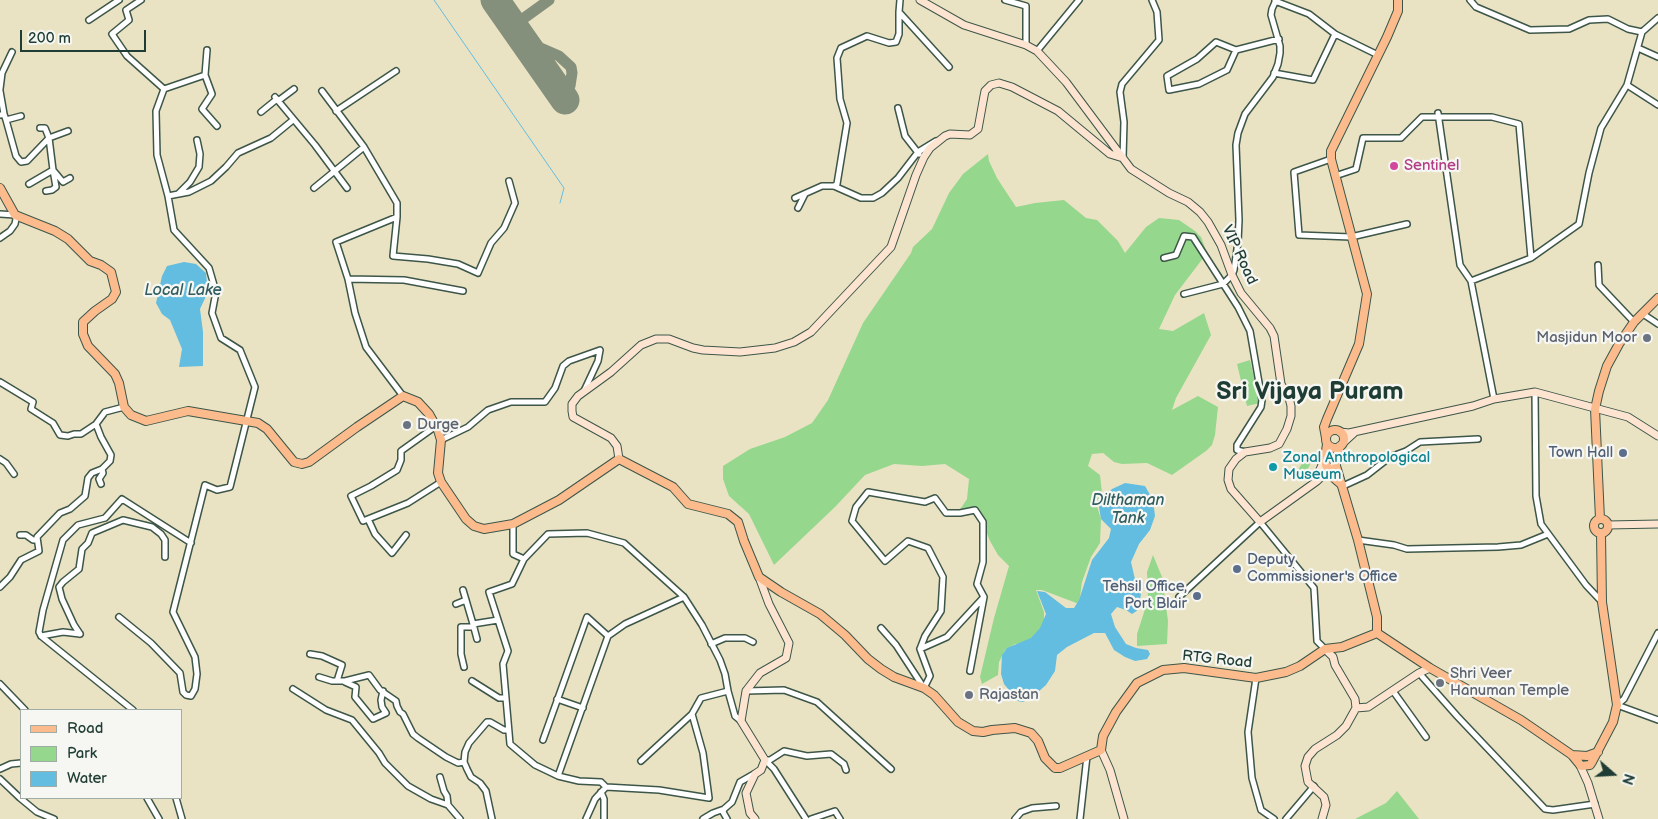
<!DOCTYPE html>
<style>
body{margin:0}
#map{position:relative;width:1658px;height:819px;overflow:hidden;background:#eae3c3;font-family:"Balsamiq Sans",sans-serif}
canvas{display:block}
.legend{position:absolute;left:20px;top:709px;width:162px;height:90px;box-sizing:border-box;background:#f6f6f2;border:1px solid #a0aca6;margin:0;padding:6px 9px;list-style:none;font-size:15px;color:#1f3d34}
.legend li{display:flex;align-items:center;gap:10px;height:25px}
.legend b{width:25px;border:1px solid #a0aca6}
.north{position:absolute;left:1588px;top:749px;width:50px;height:50px;-webkit-text-stroke:4px #f6f6f2;paint-order:stroke;rotate:109deg;font-size:14px;font-weight:700;line-height:20px;text-align:center;color:#1f3d34}
.north::after{content:'';display:block;margin:auto;width:18px;height:22px;background:#1f3d34;clip-path:polygon(50% 0,100% 100%,50% 72%,0 100%)}
.scale{position:absolute;left:20px;top:30px;width:126px;height:22px;box-sizing:border-box;border:2px solid #1f3d34;border-top:0;padding-left:6px;font-size:15px;line-height:18px;white-space:nowrap;color:#1f3d34;-webkit-text-stroke:4px #f6f6f2;paint-order:stroke}
</style>
<div id="map">
<canvas width="1658" height="819"></canvas>
<ul class="legend">
<li><b style="height:6px;background:#fbbb8c"></b>Road</li>
<li><b style="height:14px;background:#96d78e"></b>Park</li>
<li><b style="height:14px;background:#62bde0"></b>Water</li>
</ul>
<div class="north">N</div>
<div class="scale">200 m</div>
</div>
<script>
const g = document.querySelector('canvas').getContext('2d');
g.lineJoin = 'round';
function paint(path, color) { g.fillStyle = color; g.fill(path, 'evenodd'); }
const poly = rows => new Path2D(rows.map(r => 'M' + r).join(''));
function trace(path, color, width, dash) { g.strokeStyle = color; g.lineWidth = width; g.lineCap = dash ? 'butt' : 'round'; g.setLineDash(dash || []); g.stroke(path); }
function drawText(font, color, halo, rows, align = 'center') {
  g.font = font + ' "Balsamiq Sans",sans-serif'; g.lineWidth = 4.5; g.setLineDash([]); g.textBaseline = 'middle'; g.strokeStyle = halo; g.fillStyle = color; for (const [text, x, y, turn = 0] of rows) {
    g.save(); g.translate(x, y); g.rotate((+turn || 0) * Math.PI / 180); g.textAlign = isNaN(turn) ? turn : align; if (halo) g.strokeText(text, 0, 0); g.fillText(text, 0, 0); g.restore();
  }
}
paint(poly([
 [988,154,989,161,997,178,1016,207,1035,203,1064,200,1086,218,1097,220,1118,241,1125,253,1146,227,1159,218,1179,220,1195,231,1201,237,1207,253,1175,295,1159,329,1173,331,1204,313,1211,335,1176,398,1172,410,1198,396,1218,407,1215,435,1212,445,1206,451,1172,475,1147,463,1122,464,1114,462,1103,453,1092,454,1088,466,1100,475,1102,493,1096,503,1101,519,1100,543,1091,557,1082,582,1079,604,1042,590,1036,590,1044,612,1044,624,1028,643,1015,644,1005,650,999,662,998,675,982,684,980,677,994,618,1009,566,998,555,990,541,977,509,959,511,967,499,969,479,945,464,922,466,894,464,865,475,835,507,774,565,749,514,729,496,723,479,723,466,750,449,785,437,812,423,828,400,863,323,911,253,913,247,932,229,949,193,963,174],
 [1250,360,1260,403,1247,406,1237,364],
 [1308,456,1311,457,1312,460,1305,475,1306,480,1298,470,1304,460],
 [1153,555,1162,577,1168,621,1167,644,1137,646,1137,634,1148,600,1147,572],
 [1397,791,1419,819,1355,819,1386,803]
]), '#96d78e');
paint(poly([
 [184,262,196,264,206,273,208,292,200,309,203,332,203,366,179,367,182,349,170,320,162,314,156,303,162,276,167,266],
 [1125,483,1145,486,1153,500,1155,516,1150,530,1139,544,1131,562,1137,588,1141,594,1138,610,1132,614,1126,610,1117,607,1111,614,1115,627,1126,644,1136,648,1148,650,1150,654,1147,659,1135,661,1125,657,1114,650,1105,633,1094,633,1067,647,1057,655,1055,671,1046,685,1029,700,1022,702,1018,701,1004,684,1001,674,1002,655,1007,648,1031,638,1040,628,1046,614,1037,591,1045,592,1066,608,1074,608,1079,600,1092,560,1109,538,1111,529,1101,519,1099,507,1103,498,1112,489]
]), '#62bde0');
trace(poly([
 [434,0,564,188,560,203]
]), '#62bde0', 1);
trace(poly([
 [513,26,549,0],
 [520,36,529,43,559,56,571,67,572,73,570,86,562,96,557,98,551,94,543,69]
]), '#84907c', 11);
trace(poly([
 [495,0,565,100]
]), '#84907c', 29);
const street = poly([
 [900,0,899,12,949,67],
 [1005,0,1026,6,1026,45],
 [1470,0,1476,7,1530,30,1569,29,1589,20,1608,19,1628,29,1642,32,1627,85,1601,128,1589,173,1579,224,1531,258,1471,281],
 [1275,1,1309,14,1335,34,1378,55],
 [89,20,119,0],
 [1642,32,1658,18],
 [1638,48,1658,57],
 [1236,50,1227,70,1199,84,1169,90,1167,76,1197,59,1216,42,1236,50,1279,39],
 [1037,51,1079,0],
 [1274,73,1313,80,1335,34],
 [205,75,207,50],
 [1627,85,1658,105],
 [0,89,2,73,12,52],
 [164,89,205,75,212,94,202,109,217,126],
 [0,91,4,114],
 [322,91,364,147,397,203,397,217],
 [275,97,315,145,347,188],
 [278,101,294,89],
 [898,108,905,136,919,154],
 [336,111,396,71],
 [261,112,277,99],
 [1438,113,1460,265,1471,281,1494,399],
 [0,115,4,114,6,120,21,116],
 [6,120,16,156,21,162,27,161,49,138,45,128,40,128],
 [1123,158,1124,122,1120,92,1122,84,1159,40,1157,12,1152,0],
 [1331,159,1294,172,1299,235,1351,237,1407,224],
 [1335,176,1356,169,1363,138,1401,138,1422,117,1492,117,1519,124,1531,258],
 [29,184,53,170,49,138,68,131],
 [834,186,837,184,847,123,840,99,837,58,841,48,867,36,889,43,896,42,899,34,899,12],
 [314,188,364,147],
 [46,191,52,190,56,187,53,170,63,182,70,178],
 [178,194,190,182,199,167,200,154,197,140],
 [168,196,189,192,211,181,226,167,238,153,271,138,293,120],
 [795,198,822,186,834,186,861,198,873,198,882,193,898,178,918,152,936,141],
 [798,208,805,194],
 [0,214,15,215,16,219,15,224,10,231,0,238],
 [1164,258,1176,255,1184,236,1193,237,1238,307,1250,331,1262,400,1261,407,1237,445,1237,450,1245,452],
 [1598,265,1599,285,1634,322],
 [348,279,404,280,463,291],
 [1184,294,1223,284,1232,275,1234,270,1238,242,1239,220,1236,145,1238,133,1245,114,1273,77,1278,64,1280,53,1280,46,1271,15,1272,9,1276,0],
 [1643,314,1658,324],
 [0,382,33,402,31,409,53,423,60,435,68,436,74,434,81,434,96,424,105,412,124,407],
 [1535,392,1536,496,1541,524,1586,585,1602,602],
 [403,396,366,347,355,313,348,279,336,242,397,217,393,256,428,259,458,264,478,273,491,243,504,228,515,203,509,181],
 [96,424,101,437,111,455,110,461,102,469,103,473,99,479,101,484],
 [436,426,401,451,401,460,397,470,371,486,351,496,363,521,408,503,441,482],
 [441,440,468,427,488,410,511,402,545,402,555,388,563,366,569,361,600,350,598,361,584,391],
 [0,459,6,463,14,474],
 [1343,486,1367,475,1390,457,1406,451,1420,442,1478,439],
 [368,519,375,534,392,553,406,535],
 [513,524,513,554,524,559],
 [20,535,26,535,33,540,37,540],
 [1358,540,1394,545,1407,549,1498,547,1521,545,1548,534],
 [0,587,10,577,21,560,39,551,37,537,60,513,70,509,85,496,88,478,92,473,102,469],
 [463,590,473,624,498,620],
 [1179,597,1260,522,1314,588,1317,641,1325,649],
 [456,604,466,600],
 [119,617,151,643,180,673,183,692,186,695,191,696,195,689,197,674,195,657,173,612,205,485,217,490,230,487,255,387,240,350,221,338,212,313,216,292,209,268,174,230,168,196,157,155,156,111,164,89,127,56,112,34,129,20,126,10,141,0],
 [473,624,477,639],
 [881,628,896,645,924,688,930,676,920,649,925,636,941,611,943,577,928,548,908,541,885,561,852,521,856,507,868,492,925,502,935,498,946,513,960,513,975,510,983,522,983,562,977,584,984,597,970,671],
 [80,634,74,625,62,599,59,587,63,582,79,569,82,549,88,543,92,533,123,520,152,527,161,534,165,540,165,557],
 [41,636,63,632,80,634],
 [711,644,725,638,745,638,753,642],
 [920,649,947,637,983,598],
 [310,654,322,656,342,665,337,681],
 [464,667,461,654,461,627,474,627],
 [1419,673,1457,716,1545,809,1553,810,1595,804],
 [319,677,332,681,345,681,369,675,380,690,396,701,397,706,400,712,403,714,413,734,418,738,446,757,458,763,464,762],
 [1256,678,1248,732,1252,778,1261,810,1274,819],
 [472,681,499,698,506,698],
 [345,682,356,687,355,697,373,719,386,713,382,707,381,700,383,691],
 [0,684,25,710],
 [293,689,326,710,352,720,379,753,385,763,408,786,431,799,448,805,460,819],
 [746,691,784,690,817,702,891,769],
 [1393,691,1426,737],
 [557,699,583,708],
 [1617,705,1624,699,1658,633],
 [1617,705,1658,720],
 [133,710,41,636,39,632,43,610,63,540,78,525,105,518,122,499,191,543],
 [543,740,587,617,608,636],
 [641,761,692,714,701,698,728,691,735,716,741,721],
 [0,769,11,764,21,763],
 [558,776,608,636,625,624,684,597],
 [440,777,444,791,447,796,448,805],
 [0,779,20,798,37,812,54,819],
 [606,787,601,782,579,781,558,776,535,765,510,744,503,664,508,651,489,592,512,584,524,559,548,534,587,533,624,543,684,597,702,625,720,660,725,674,728,691],
 [601,792,604,799,604,819],
 [147,798,159,819],
 [176,798,182,819],
 [724,809,723,812,727,819],
 [492,819,486,791,480,783,471,777,467,769,464,762,465,752,469,743,487,722,490,722,504,730,508,730],
 [586,819,595,799,606,787,659,790,709,798,703,753,692,714],
 [703,819,713,813,724,809,732,802,740,782,754,774],
 [806,819,774,769,765,760,770,760,784,751,807,756,831,754,844,764,846,770],
 [811,819,835,811,840,819],
 [1015,819,1021,812,1032,808,1056,806],
 [1080,819,1087,756],
 [1286,819,1314,786]
]);
const secondary = poly([
 [920,0,964,25,1026,45,1037,51,1066,82,1131,169,1169,193,1188,202,1200,212,1208,222,1221,245,1232,275,1241,293,1270,328,1274,336,1281,384,1289,398,1291,406,1291,416,1287,429,1279,444,1270,448,1245,452,1236,459,1229,469,1228,480,1231,489,1260,522,1317,481,1333,466],
 [1340,432,1349,433,1473,406,1494,399,1535,392,1628,417,1658,436],
 [1342,444,1354,433],
 [619,459,617,446,611,438,573,417,572,411,572,404,578,396,611,372,641,345,656,339,669,339,693,348,703,350,740,352,775,348,794,342,811,332,891,247,916,175,924,157,930,148,945,136,950,134,970,135,978,129,984,96,985,91,991,85,999,83,1012,87,1058,111,1110,154,1123,158],
 [1315,481,1325,458],
 [1608,525,1658,524],
 [1325,649,1333,657,1335,665,1355,699,1356,708],
 [1101,750,1110,770,1124,819],
 [1578,761,1588,783,1599,819],
 [755,819,750,813,746,793,755,774,761,770,765,760,741,721,746,691,760,673,786,658,789,643,769,604,759,577],
 [1322,819,1326,805,1324,797,1308,782,1305,766,1308,757,1315,749,1337,735,1346,726,1356,708,1368,707,1419,673,1430,668]
]);
const primary = poly([
 [0,188,15,215,55,231,68,239,90,261,101,265,111,272,116,292,112,299,95,311,83,322,83,334,88,346,115,374,119,383,124,407,131,415,146,421,188,411,258,423,267,429,294,462,302,464,309,462,357,427,403,396,418,402,429,414,438,430,441,440,438,473,441,482,466,519,474,526,484,529,513,524,559,500,619,459,673,487,688,504,728,514,738,522,744,541,759,577,781,592,820,614,845,635,868,659,881,669,894,677,924,688,934,695,958,722,973,731,983,732,992,730,1015,728,1031,733,1038,741,1045,758,1055,768,1060,768,1101,750,1103,736,1116,712,1137,683,1163,670,1184,668,1256,678,1286,672,1300,666,1325,649,1342,647,1377,633],
 '1326 439a9 9 0 1 1 18 0a9 9 0 1 1-18 0Z',
 [1326,438,1324,427,1327,419,1359,344,1367,294,1331,159,1331,151,1387,37,1398,11,1398,0],
 [1327,444,1325,458,1326,465,1335,479,1342,485],
 [1340,446,1336,461,1336,466,1358,540,1377,617,1377,633,1430,668,1521,720,1572,755,1581,766,1590,765,1592,762,1613,722,1617,705,1602,602,1601,533],
 '1594 526a7 7 0 1 1 14 0a7 7 0 1 1-14 0Z',
 [1600,519,1595,409,1599,391,1607,366,1619,344,1634,322,1658,298],
 [1572,755,1587,756,1598,752]
]);
trace(street, '#3d5649', 8);
trace(secondary, '#3d5649', 9);
trace(primary, '#3d5649', 10);
trace(street, '#fff', 5);
trace(secondary, '#fde4d1', 7);
trace(primary, '#fbbb8c', 8);
for (const [x, y, r, color] of [
 [1394,166,5,"#d1479c"],
 [1647,338,5,"#6b7280"],
 [407,425,5,"#6b7280"],
 [1623,453,5,"#5c6f8a"],
 [1273,467,5,"#0f9aa8"],
 [1237,569,5,"#5c6f8a"],
 [1197,596,5,"#5c6f8a"],
 [1440,683,5,"#6b7280"],
 [969,695,5,"#6b7280"]
]) { const dot = new Path2D(); dot.arc(x, y, r, 0, 2 * Math.PI); g.fillStyle = color; g.fill(dot); trace(dot, '#f6f6f2', 2); }
drawText('15px', '#b23c85', '#f6f6f2', [
 ["Sentinel",1404,166]
], 'left');
drawText('15px', '#1f3d34', '#f6f6f2', [
 ["VIP Road",1239,255,65],
 ["RTG Road",1217,660,6]
]);
drawText('15px', '#5b616d', '#f6f6f2', [
 ["Masjidun Moor",1637,338,"right"],
 ["Durge",417,425],
 ["Shri Veer",1450,674],
 ["Hanuman Temple",1450,691],
 ["Rajastan",979,695]
], 'left');
drawText('15px', '#4e5e75', '#f6f6f2', [
 ["Town Hall",1613,453],
 ["Deputy",1247,560,"left"],
 ["Commissioner's Office",1247,577,"left"],
 ["Tehsil Office,",1187,587],
 ["Port Blair",1187,604]
], 'right');
drawText('15px', '#0d838f', '#f6f6f2', [
 ["Zonal Anthropological",1283,458],
 ["Museum",1283,475]
], 'left');
drawText('italic 16px', '#305d5f', '#f6f6f2', [
 ["Local Lake",183,291],
 ["Dilthaman",1128,501],
 ["Tank",1128,519]
]);
drawText('bold 25px', '#1f3d34', '#f6f6f2', [
 ["Sri Vijaya Puram",1310,393]
]);
</script>
